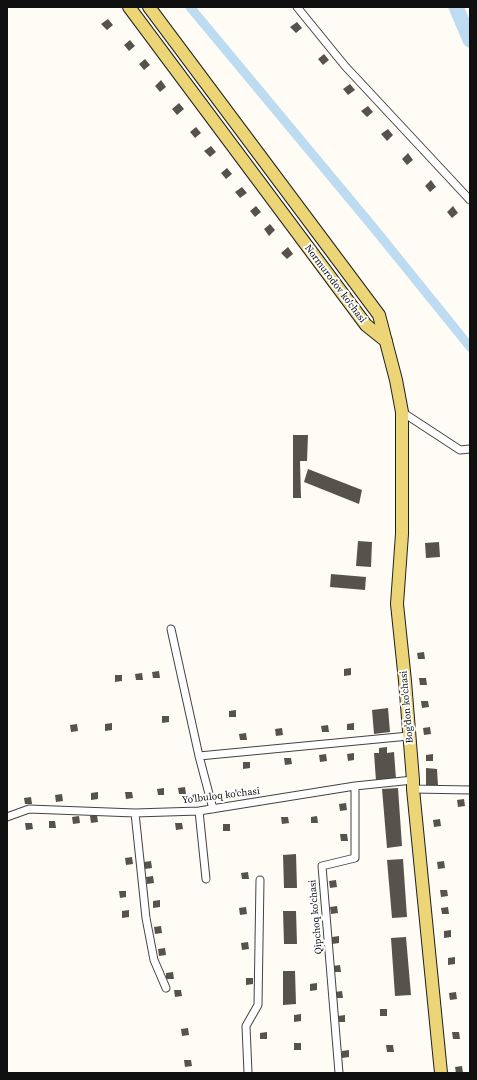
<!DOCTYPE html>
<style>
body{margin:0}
#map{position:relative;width:477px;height:1080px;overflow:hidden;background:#fefcf4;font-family:"Source Serif 4",serif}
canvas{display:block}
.frame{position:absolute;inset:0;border:8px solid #101010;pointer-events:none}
</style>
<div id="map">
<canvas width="477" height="1080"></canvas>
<div class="frame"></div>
</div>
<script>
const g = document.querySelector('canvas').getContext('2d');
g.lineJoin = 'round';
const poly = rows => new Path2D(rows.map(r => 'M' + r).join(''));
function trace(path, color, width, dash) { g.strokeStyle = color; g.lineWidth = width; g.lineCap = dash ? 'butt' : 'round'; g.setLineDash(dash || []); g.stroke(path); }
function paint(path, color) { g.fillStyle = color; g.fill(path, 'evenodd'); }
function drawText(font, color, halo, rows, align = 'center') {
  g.font = font + ' "Source Serif 4",serif'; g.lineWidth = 4; g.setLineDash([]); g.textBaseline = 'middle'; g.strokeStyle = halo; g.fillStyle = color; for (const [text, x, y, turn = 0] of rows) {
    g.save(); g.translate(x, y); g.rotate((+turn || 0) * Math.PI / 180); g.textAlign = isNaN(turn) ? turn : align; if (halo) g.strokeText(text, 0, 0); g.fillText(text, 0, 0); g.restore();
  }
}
trace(poly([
 [190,7,373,227,470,347]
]), '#bddbf1', 9);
trace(poly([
 [456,7,470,40]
]), '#bddbf1', 15);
paint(poly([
 [108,19,113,25,107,30,101,24],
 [297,22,302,28,296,33,290,27],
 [130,40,135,46,129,51,124,45],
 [324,54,329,60,323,65,318,59],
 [145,59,150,65,144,70,139,64],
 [161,80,166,87,160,92,155,86],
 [350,84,355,90,348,95,343,89],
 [179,103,184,109,177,115,172,109],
 [368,106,373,112,367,117,361,111],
 [196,127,201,133,195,138,190,132],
 [388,129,393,135,387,141,381,134],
 [211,146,216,152,210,157,204,151],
 [408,153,413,160,407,165,402,159],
 [227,168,232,174,226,179,221,173],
 [431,180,436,187,430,192,425,186],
 [242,187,247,193,240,198,235,192],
 [256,206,261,212,255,217,250,211],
 [453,206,458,213,452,218,447,212],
 [270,224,275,230,269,236,264,229],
 [288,247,293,254,287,259,281,253],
 [293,435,308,435,307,461,300,461,301,498,293,498],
 [308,469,362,490,359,504,304,482],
 [358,541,372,542,371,567,356,566],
 [439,542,440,557,426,558,425,543],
 [331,574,366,577,365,590,330,587],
 [424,652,425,659,418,659,417,653],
 [351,668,351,675,344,676,344,669],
 [159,671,160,678,153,678,152,672],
 [142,673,143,680,136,680,135,674],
 [115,675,122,675,122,681,115,682],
 [419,678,426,678,427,685,420,685],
 [421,701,428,701,429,707,422,708],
 [388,708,390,732,374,734,372,710],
 [236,710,236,717,229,717,229,711],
 [162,716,169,716,169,722,162,723],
 [112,723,112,730,105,731,105,724],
 [354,723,354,730,347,730,347,724],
 [77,724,78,731,71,732,70,725],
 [328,725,329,732,322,732,321,726],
 [430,727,431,734,424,735,423,728],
 [282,728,283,735,276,736,275,729],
 [246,733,247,740,240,740,239,734],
 [387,747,387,753,394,752,396,779,376,781,374,753,379,753,379,748],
 [354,753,354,760,348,761,347,754],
 [326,754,327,761,320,762,319,755],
 [433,754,433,761,426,761,426,755],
 [284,758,291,758,292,764,285,765],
 [243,762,250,762,250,768,243,769],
 [426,768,437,769,438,786,426,786],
 [185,787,186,794,179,794,178,788],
 [164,788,164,795,158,795,157,789],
 [398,788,402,846,387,848,382,789],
 [98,792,98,799,91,800,91,793],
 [125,792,132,792,133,798,126,799],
 [62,794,63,801,56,802,55,795],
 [31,797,32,804,25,804,24,798],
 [464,799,465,806,458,807,457,800],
 [346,803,347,810,340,811,339,804],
 [97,815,98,822,91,823,90,816],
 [79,816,80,823,73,824,72,817],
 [317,816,318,823,311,823,311,817],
 [281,817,288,817,289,823,282,824],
 [440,819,441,826,434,827,433,820],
 [49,821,55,821,56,828,49,828],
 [25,823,32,823,33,829,26,830],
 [175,823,182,823,183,829,176,830],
 [223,824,230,824,230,831,223,831],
 [340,834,347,834,348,841,341,841],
 [296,854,297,888,284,888,283,855],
 [132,857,133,864,126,865,125,858],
 [403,859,407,917,392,918,387,860],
 [151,861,152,868,145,869,144,862],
 [444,861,445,868,438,869,437,862],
 [248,872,249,879,242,879,241,873],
 [153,876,154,883,147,884,146,877],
 [336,880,337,887,330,888,329,881],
 [440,890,447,890,448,896,441,897],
 [119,891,126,891,126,897,120,898],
 [160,900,160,907,153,908,153,901],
 [337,906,338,913,331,914,330,907],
 [246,907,247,914,240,915,239,908],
 [448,907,449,914,442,914,441,908],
 [129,910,129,917,122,918,122,911],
 [283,911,296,911,297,944,284,944],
 [161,926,162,933,155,934,154,927],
 [451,930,451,937,444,938,444,931],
 [339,936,339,943,332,944,332,937],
 [406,937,411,995,395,996,391,938],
 [248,942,249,949,242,950,241,943],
 [165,948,166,955,159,956,158,949],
 [455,957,455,964,448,965,448,958],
 [340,965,341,972,334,972,333,966],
 [283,971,295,971,296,1004,283,1005],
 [173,972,174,979,166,979,166,973],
 [246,978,253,978,253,984,246,985],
 [317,983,317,990,310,991,310,984],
 [174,990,181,990,182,996,175,997],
 [342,991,343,998,336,998,335,992],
 [456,992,457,999,450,1000,449,993],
 [380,1009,387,1009,387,1016,380,1016],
 [301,1014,301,1021,294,1022,294,1015],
 [345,1015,345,1022,338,1022,338,1016],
 [188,1028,189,1035,182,1036,181,1029],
 [267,1032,267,1039,260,1039,260,1033],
 [452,1032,459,1032,460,1039,453,1039],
 [294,1043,301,1043,301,1050,294,1050],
 [386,1045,393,1045,394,1052,387,1052],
 [349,1050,349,1057,342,1058,342,1051],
 [184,1060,191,1060,192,1066,185,1067],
 [462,1066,463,1073,456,1073,455,1067]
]), '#58524d');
const minor = poly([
 [297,7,345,66,470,200],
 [402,412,460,450,470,449],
 [171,629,199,756,213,809],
 [199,756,409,736],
 [413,789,470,790],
 [199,811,206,879],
 [135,813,146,918,154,960,166,988],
 [7,817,29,809,135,813,199,811,355,786,413,780],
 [248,1073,246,1026,258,1005,260,880],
 [339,1073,322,866,355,858,355,786]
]);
const primary = poly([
 [129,7,366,325,386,341],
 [149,7,379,315,396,380,402,412,402,534,397,604,405,681,413,780,413,789,441,1073]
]);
trace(minor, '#434343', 9);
trace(primary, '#212121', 14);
trace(minor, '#fff', 7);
trace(primary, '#ebd577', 12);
drawText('10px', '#101010', '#fff', [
 ["Normurodov ko'chasi",335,284,53],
 ["Bog'don ko'chasi",407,707,-95],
 ["Yo'lbuloq ko'chasi",221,796,-7],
 ["Qipchoq ko'chasi",316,917,-95]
]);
</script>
